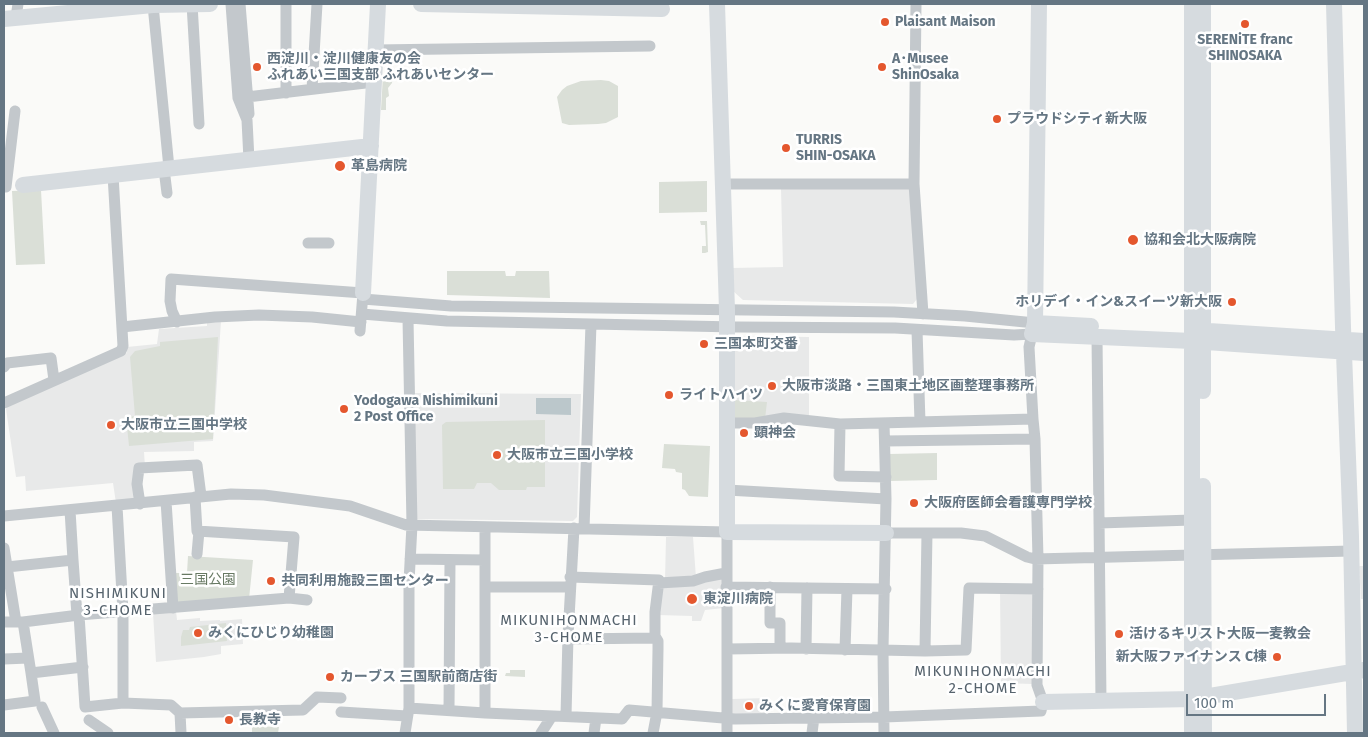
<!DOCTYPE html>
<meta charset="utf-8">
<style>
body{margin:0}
#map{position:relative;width:1368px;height:737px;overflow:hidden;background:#fafaf8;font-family:"Fira Sans",sans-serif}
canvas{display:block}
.frame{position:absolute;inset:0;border:5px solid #657683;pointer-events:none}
.scale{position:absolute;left:1186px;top:694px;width:140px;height:22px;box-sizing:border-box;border:2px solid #657683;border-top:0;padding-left:6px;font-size:15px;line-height:18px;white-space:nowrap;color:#657683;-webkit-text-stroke:4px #fff;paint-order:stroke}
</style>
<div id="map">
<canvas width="1368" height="737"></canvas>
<div class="frame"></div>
<div class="scale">100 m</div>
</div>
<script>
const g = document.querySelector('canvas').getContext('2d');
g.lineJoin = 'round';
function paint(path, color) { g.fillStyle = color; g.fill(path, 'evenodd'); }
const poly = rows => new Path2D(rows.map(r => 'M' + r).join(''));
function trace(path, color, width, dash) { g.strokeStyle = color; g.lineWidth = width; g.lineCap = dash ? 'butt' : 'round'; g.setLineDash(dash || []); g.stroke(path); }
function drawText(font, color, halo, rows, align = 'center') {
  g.font = font + ' "Fira Sans","Noto Sans JP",sans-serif'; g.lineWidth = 5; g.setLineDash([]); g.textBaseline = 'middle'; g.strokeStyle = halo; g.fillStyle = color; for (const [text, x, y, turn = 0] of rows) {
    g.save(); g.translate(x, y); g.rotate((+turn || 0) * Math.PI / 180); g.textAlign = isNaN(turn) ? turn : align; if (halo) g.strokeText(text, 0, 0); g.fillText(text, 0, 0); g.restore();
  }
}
paint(poly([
 [907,187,911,190,917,299,913,304,743,300,733,291,732,268,783,267,781,189],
 [221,321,213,441,194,442,194,451,144,452,145,467,138,501,116,503,113,483,26,491,25,476,16,477,6,409,8,405,127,353,127,347,157,344,159,329,207,326,207,322],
 [734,336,809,337,809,418,765,418,734,400],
 [413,393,581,394,577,517,573,521,417,519],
 [666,537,693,537,696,578,665,581],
 [1359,566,1364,566,1364,599,1361,599],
 [723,574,724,608,705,610,701,621,692,621,692,616,658,615,660,590,665,585],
 [1000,589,1034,590,1032,684,1001,683],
 [176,611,177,620,200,618,200,621,220,620,220,621,242,619,243,644,221,646,221,654,204,657,156,662,153,613],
 [767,698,767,715,732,714,732,699]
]), '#e8e9e9');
paint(poly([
 [393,74,392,83,388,88,389,96,386,98,386,110,381,110,383,75],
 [601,80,609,81,618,86,618,117,606,123,598,124,569,125,562,123,557,97,562,90,567,86,581,81],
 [707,181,707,212,659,213,659,182],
 [41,190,45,264,16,265,12,191],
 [700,221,707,221,708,252,705,253,702,253,702,246,706,246,705,225,701,225],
 [447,271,505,271,506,276,515,276,516,271,549,271,550,298,447,295],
 [218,337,213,439,129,446,126,417,135,416,130,357,135,351,160,346,160,342],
 [734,400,767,402,765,419,734,421],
 [545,420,545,487,527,487,526,490,499,490,491,483,477,483,474,489,443,489,442,425,446,422],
 [664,444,710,446,708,497,689,496,685,490,682,489,682,473,676,472,675,469,662,468],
 [937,453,937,480,889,481,889,454],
 [188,556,253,560,249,599,174,605,173,573,187,573],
 [226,623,227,641,181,646,181,637,183,630,189,630,190,627],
 [510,670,525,670,525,677,505,676,506,673,510,673],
 [252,727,252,726,279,727,278,733,252,733]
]), '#dadfd7');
paint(poly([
 [536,398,571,398,571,415,536,414]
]), '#bbc7cb');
trace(poly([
 [192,4,199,124],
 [231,4,238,98,247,120,249,160],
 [240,4,249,114],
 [286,4,286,93],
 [153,5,169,168],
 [16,17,18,4],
 [376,50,650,46],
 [312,89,317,4],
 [247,97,374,82],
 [164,169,167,193],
 [723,184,914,184,916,4],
 [914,184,923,314],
 [6,187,15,111],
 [308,243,329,243],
 [363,299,451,306,894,312,965,316,1035,323],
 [362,314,447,321,736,327,895,328,1014,335,1032,334,1029,347,1033,419,1035,439,1038,559,1037,685,1043,702,1041,711,884,717,735,719,629,710,622,719,485,713,409,708],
 [177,322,172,311,170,301,171,279,363,293,360,331],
 [122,327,215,317,259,315,312,317,361,322],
 [917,330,920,422],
 [1097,337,1101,701],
 [4,367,7,363,51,358,54,380],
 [4,403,121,351,123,346,113,175],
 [727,423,755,423,784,418,840,424,1033,419],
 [840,424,839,476,886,477],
 [885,441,1035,439],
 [727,490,886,499],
 [195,497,197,531,294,537,289,598],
 [166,501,173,608],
 [140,504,137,484,139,468,197,465,201,496],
 [117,506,123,612,123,703],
 [70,510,73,560],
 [4,516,231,494,264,495,350,506,406,525,727,532,727,733],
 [1099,523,1192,520],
 [485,527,485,713],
 [584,529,591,324],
 [886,533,961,533,985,536,1027,557,1035,559,1351,551],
 [4,548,16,622],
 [197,554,199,531],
 [410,559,485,560],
 [7,567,73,560,77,615],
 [570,577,659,580,655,612,655,636,658,641,658,649,657,712,653,733],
 [659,583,693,581,705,577,726,573],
 [485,587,570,587],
 [726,587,886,589],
 [770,587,770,623,780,623,780,648],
 [79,615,85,707,123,703,171,705,180,713,303,710,317,697,341,698],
 [4,622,23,622,79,615,289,598,307,600],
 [23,622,31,673],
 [568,639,656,638],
 [728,649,791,648,925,651,966,650,969,588,1038,589],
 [806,649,807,588],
 [845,650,847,589],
 [925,651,927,533],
 [4,659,28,658],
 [4,705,35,701,31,673,83,667],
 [42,707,54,733],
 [449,710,450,560],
 [341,712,407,716],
 [180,713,181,733],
 [566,716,568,636,574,528],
 [89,720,108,733],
 [405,733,409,708,409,582,412,525,408,319],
 [541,733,552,716],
 [594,733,596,718],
 [812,733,814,717],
 [884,733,883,650,886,499,884,423]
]), '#c3c8cc', 11);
trace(poly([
 [421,4,662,9],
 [717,4,727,310,727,532,886,533],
 [1039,4,1035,323,1032,334,1192,341,1364,353],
 [1192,4,1192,733],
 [1203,4,1203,391],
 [1334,4,1343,327,1351,536,1355,733],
 [4,19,153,5,210,4],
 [23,185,371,146],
 [363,293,378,4],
 [1035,323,1091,326],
 [1193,330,1364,341],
 [1203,486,1204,733],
 [1043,702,1192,699,1364,670]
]), '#d6dbdf', 16);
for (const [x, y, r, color] of [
 [885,22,5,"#e4572e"],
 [1245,24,5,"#e4572e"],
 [257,67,5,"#e4572e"],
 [882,67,5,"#e4572e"],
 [997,119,5,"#e4572e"],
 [786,148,5,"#e4572e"],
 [340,166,6,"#e4572e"],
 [1133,240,6,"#e4572e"],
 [1232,302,5,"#e4572e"],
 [704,344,5,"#e4572e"],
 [772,386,5,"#e4572e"],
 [669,395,5,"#e4572e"],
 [344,409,5,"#e4572e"],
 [111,425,5,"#e4572e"],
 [744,433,5,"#e4572e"],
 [497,455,5,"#e4572e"],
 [914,503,5,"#e4572e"],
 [271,581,5,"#e4572e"],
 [692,599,6,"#e4572e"],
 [198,633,5,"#e4572e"],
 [1119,634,5,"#e4572e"],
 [1277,657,5,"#e4572e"],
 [330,677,5,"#e4572e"],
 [749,706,5,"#e4572e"],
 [229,720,5,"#e4572e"]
]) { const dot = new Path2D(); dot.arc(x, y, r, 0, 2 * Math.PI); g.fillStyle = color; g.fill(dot); trace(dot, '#fff', 2); }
drawText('bold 14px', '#657683', '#fff', [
 ["Plaisant Maison",895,22],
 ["SERENiTE franc",1245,40,"center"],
 ["SHINOSAKA",1245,56,"center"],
 ["西淀川・淀川健康友の会",267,59],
 ["ふれあい三国支部 ふれあいセンター",267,75],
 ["A･Musee",892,59],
 ["ShinOsaka",892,75],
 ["プラウドシティ新大阪",1007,119],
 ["TURRIS",796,140],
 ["SHIN-OSAKA",796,156],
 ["革島病院",351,166],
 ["協和会北大阪病院",1144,240],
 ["ホリデイ・イン&スイーツ新大阪",1222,302,"right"],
 ["三国本町交番",714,344],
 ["大阪市淡路・三国東土地区画整理事務所",782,386],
 ["ライトハイツ",679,395],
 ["Yodogawa Nishimikuni",354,401],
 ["2 Post Office",354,417],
 ["大阪市立三国中学校",121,425],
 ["顕神会",754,433],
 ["大阪市立三国小学校",507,455],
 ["大阪府医師会看護専門学校",924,503],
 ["共同利用施設三国センター",281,581],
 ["東淀川病院",703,599],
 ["みくにひじり幼稚園",208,633],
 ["活けるキリスト大阪一麦教会",1129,634],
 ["新大阪ファイナンス C棟",1267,657,"right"],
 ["カーブス 三国駅前商店街",340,677],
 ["みくに愛育保育園",759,706],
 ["長教寺",239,720]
], 'left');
drawText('14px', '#687a64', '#fff', [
 ["三国公園",208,580]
]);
g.letterSpacing = '1px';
drawText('15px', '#57646e', '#fff', [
 ["NISHIMIKUNI",118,594],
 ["3-CHOME",118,611],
 ["MIKUNIHONMACHI",569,621],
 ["3-CHOME",569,638],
 ["MIKUNIHONMACHI",983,672],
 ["2-CHOME",983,689]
]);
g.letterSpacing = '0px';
</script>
